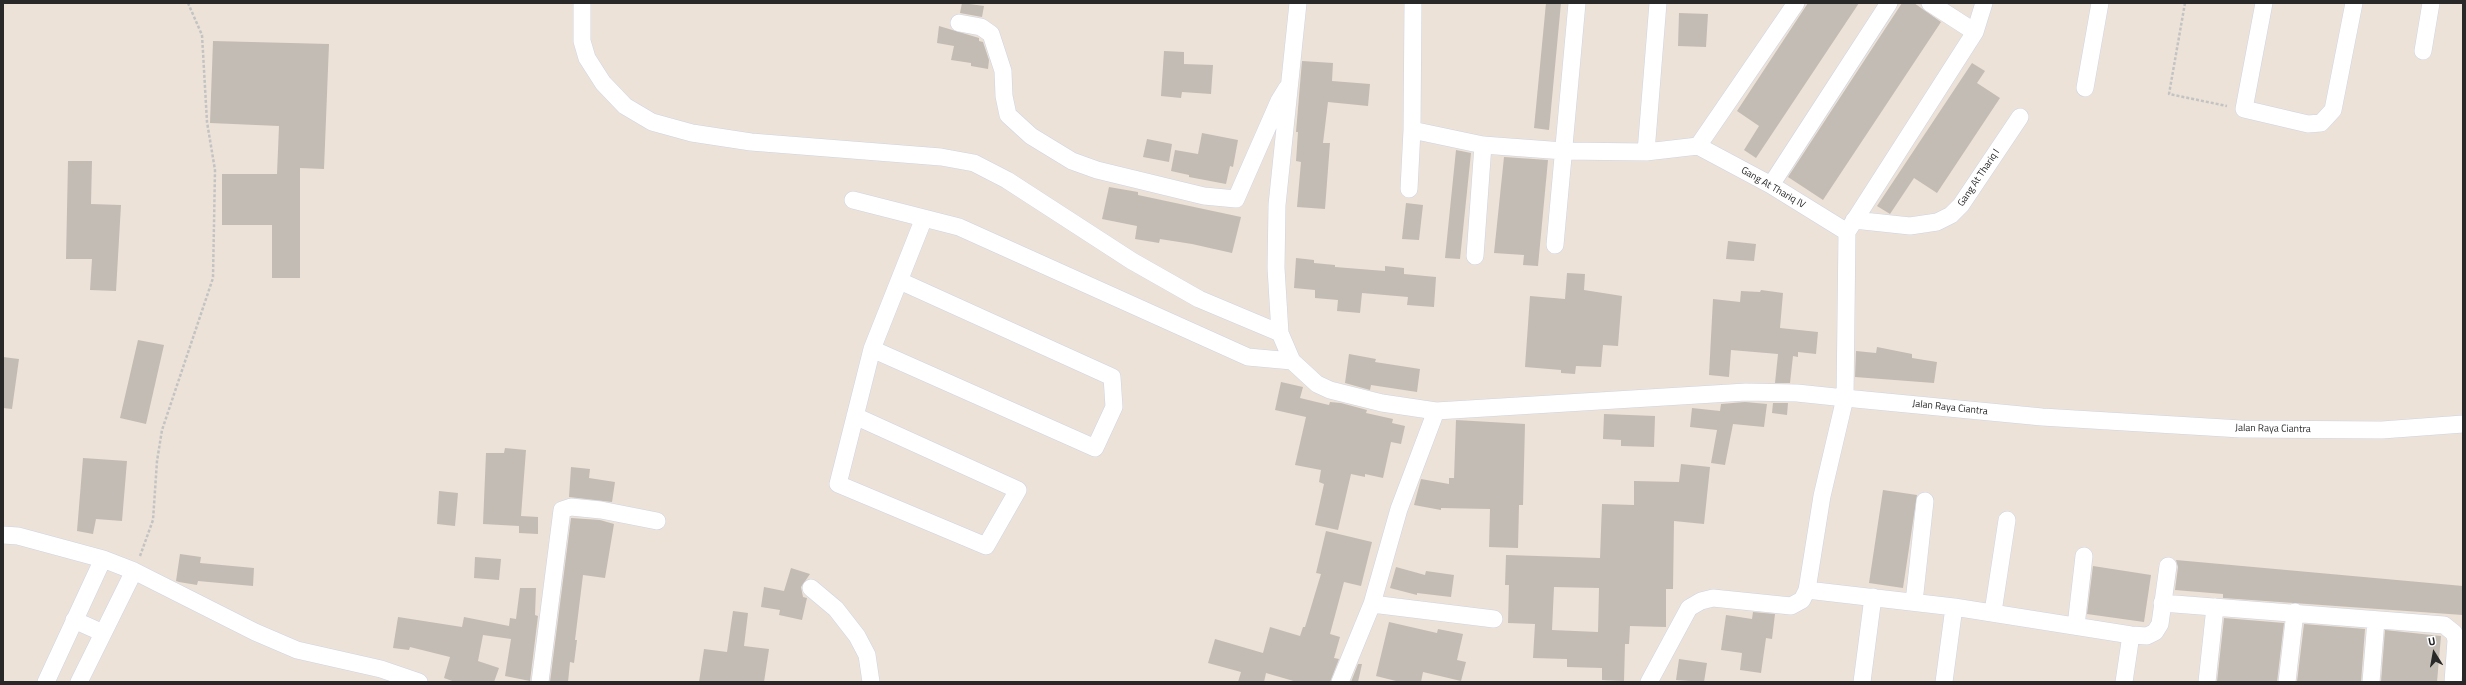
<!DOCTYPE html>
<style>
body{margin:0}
#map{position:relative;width:2466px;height:685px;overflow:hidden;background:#ece2d8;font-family:"Titillium Web",sans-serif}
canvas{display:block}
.frame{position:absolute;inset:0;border:4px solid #282828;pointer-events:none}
.north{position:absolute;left:2414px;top:633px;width:40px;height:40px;-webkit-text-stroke:3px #fff;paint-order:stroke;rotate:349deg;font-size:11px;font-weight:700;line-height:16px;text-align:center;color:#282828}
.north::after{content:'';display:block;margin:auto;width:14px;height:18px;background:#282828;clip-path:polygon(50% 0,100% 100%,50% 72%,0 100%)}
</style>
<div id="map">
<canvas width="2466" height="685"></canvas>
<div class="frame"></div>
<div class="north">U</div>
</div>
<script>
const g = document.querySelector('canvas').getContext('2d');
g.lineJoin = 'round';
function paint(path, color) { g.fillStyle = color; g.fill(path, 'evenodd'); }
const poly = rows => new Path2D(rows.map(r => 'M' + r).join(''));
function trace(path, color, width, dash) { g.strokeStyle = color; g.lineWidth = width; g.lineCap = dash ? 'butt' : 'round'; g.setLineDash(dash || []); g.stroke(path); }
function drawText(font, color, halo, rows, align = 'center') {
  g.font = font + ' "Titillium Web",sans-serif'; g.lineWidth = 3; g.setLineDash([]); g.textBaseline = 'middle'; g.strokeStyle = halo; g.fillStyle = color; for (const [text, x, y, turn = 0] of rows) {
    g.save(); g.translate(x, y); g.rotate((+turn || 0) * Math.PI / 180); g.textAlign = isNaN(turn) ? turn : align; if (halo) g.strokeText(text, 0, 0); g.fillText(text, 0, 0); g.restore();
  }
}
paint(poly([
 [962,3,984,6,982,17,960,13],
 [1546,3,1561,3,1549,130,1534,128],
 [1808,3,1859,3,1756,158,1744,150,1759,126,1737,111],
 [1902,3,1914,3,1941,22,1823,200,1788,177],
 [1679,13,1708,14,1706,47,1678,46],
 [939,26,979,38,979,41,983,42,989,60,988,69,971,66,971,63,951,60,954,46,937,43],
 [213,41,329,44,324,169,300,168,300,278,272,278,272,225,222,225,222,174,277,174,279,126,210,123],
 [1164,51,1184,52,1184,64,1213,65,1211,94,1182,92,1181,98,1161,96],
 [1302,61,1333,63,1332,81,1370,84,1368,106,1328,102,1323,143,1330,143,1325,209,1297,207,1301,162,1296,161,1298,132,1296,132],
 [1972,63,1985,71,1977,83,2000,98,1937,193,1914,178,1890,214,1877,206],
 [1202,133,1238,140,1233,167,1230,166,1226,184,1189,177,1189,175,1171,171,1175,150,1198,154],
 [1147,139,1172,144,1169,162,1143,157],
 [1456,150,1471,153,1460,259,1445,258],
 [1504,157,1548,160,1538,266,1523,265,1524,255,1494,253],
 [68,161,92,161,91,204,121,205,116,291,90,290,92,259,66,259],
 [1109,187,1138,192,1138,195,1241,217,1232,253,1192,244,1160,239,1159,243,1135,239,1137,226,1102,219],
 [1406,203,1423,205,1419,240,1402,239],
 [1728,241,1756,244,1754,261,1726,259],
 [1296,258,1314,260,1314,263,1335,265,1335,267,1385,271,1385,266,1404,268,1404,274,1436,277,1434,307,1407,305,1408,297,1362,293,1360,313,1337,311,1338,300,1315,298,1315,290,1294,288],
 [1567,273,1585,274,1584,290,1622,296,1618,346,1603,345,1601,367,1576,366,1575,374,1561,373,1561,370,1525,367,1530,296,1565,299],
 [1761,290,1783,293,1780,328,1818,332,1816,354,1798,352,1798,357,1793,356,1790,383,1775,383,1778,354,1731,350,1729,377,1709,375,1713,299,1740,302,1741,291,1760,292],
 [138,340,164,345,146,424,120,418],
 [1877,347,1912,354,1912,358,1937,362,1934,383,1855,377,1856,351,1876,353],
 [1349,354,1376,359,1375,362,1420,369,1417,392,1371,385,1370,390,1345,383],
 [3,357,19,359,12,409,3,408],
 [1281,382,1303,387,1300,398,1329,405,1330,402,1341,403,1367,410,1366,413,1393,419,1392,423,1405,426,1401,444,1391,442,1383,478,1365,474,1365,477,1351,474,1338,530,1315,525,1324,484,1319,482,1321,470,1295,465,1306,417,1275,410],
 [1745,402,1767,404,1764,427,1733,424,1725,465,1711,463,1717,430,1690,427,1692,408,1720,411,1721,404],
 [1773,403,1788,403,1787,415,1772,413],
 [1604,414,1655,416,1654,447,1621,446,1621,440,1603,439],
 [1456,420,1525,424,1523,505,1519,505,1518,548,1489,547,1490,509,1441,508,1441,510,1414,505,1421,479,1449,484,1449,478,1454,478],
 [505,448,526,450,521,516,538,517,538,534,519,533,519,526,483,524,486,453,504,453],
 [83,458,127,461,122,521,96,519,93,534,77,531],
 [1681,464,1710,467,1704,524,1674,521,1673,589,1666,589,1666,627,1630,626,1629,644,1625,644,1624,681,1602,680,1602,668,1567,667,1567,659,1533,658,1535,624,1508,623,1509,585,1505,585,1506,555,1600,558,1602,504,1634,505,1634,481,1679,482],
 [1554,587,1599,588,1598,632,1552,630],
 [571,467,590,469,589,478,615,482,612,502,569,497],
 [1883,490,1917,495,1903,588,1869,583],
 [439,491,458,493,455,526,437,524],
 [571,518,600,520,614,524,605,578,583,575,575,640,577,640,574,663,570,662,568,682,550,682],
 [1326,531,1372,542,1361,586,1344,582,1330,634,1340,637,1334,658,1339,659,1330,682,1297,682,1266,673,1264,682,1238,682,1241,672,1208,663,1215,639,1263,653,1270,627,1300,636,1303,627,1305,627,1321,574,1316,573],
 [180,554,201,557,200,563,254,568,253,586,198,581,197,585,179,582,176,581],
 [475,557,501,559,499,580,474,578],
 [2176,560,2463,586,2463,615,2223,598,2223,594,2175,590,2178,567],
 [2093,566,2151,575,2144,622,2087,614],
 [1396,567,1425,575,1426,571,1454,575,1451,597,1417,593,1417,595,1390,588],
 [791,568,810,574,801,587,803,597,807,598,802,620,779,615,780,610,761,607,764,587,784,591],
 [520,588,536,588,535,615,538,616,530,681,505,676,511,639,483,635,478,661,499,668,494,682,455,682,444,678,450,657,410,647,409,650,393,648,398,617,462,627,464,617,509,626,510,618,516,619],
 [733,611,748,613,744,646,769,649,764,682,699,682,704,649,727,652],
 [1753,612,1775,614,1772,639,1766,638,1761,673,1740,670,1742,653,1721,650,1726,615,1752,619],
 [2224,618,2284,623,2277,682,2217,682],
 [1389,622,1437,633,1438,629,1463,634,1457,660,1466,662,1461,681,1423,672,1421,682,1400,682,1376,676],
 [2304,624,2365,629,2361,682,2297,682],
 [2385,630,2441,636,2437,682,2381,682],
 [1679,659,1707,663,1704,682,1676,680],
 [1358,664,1362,664,1358,682,1351,682]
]), '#c3bcb5');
const minor = poly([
 [582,3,582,41,587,58,603,83,625,106,652,122,692,133,751,142,941,157,974,163,1007,180,1132,261,1199,299,1280,333],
 [1298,3,1277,205,1276,268,1280,333,1292,361,1317,384,1330,390,1382,403,1436,411,1746,392,1797,393,1845,398,1847,232,1975,32,1984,3],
 [1930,3,1975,32],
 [2264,3,2244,109,2308,124,2321,123,2333,110,2354,3],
 [959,23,981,27,991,34,1003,71,1004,96,1008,115,1031,136,1072,161,1097,170,1204,196,1236,199,1279,101,1287,88],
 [2423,51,2431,3],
 [2085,88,2100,3],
 [1412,130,1483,145,1564,151,1646,152,1698,146,1796,3],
 [1698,146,1771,185,1847,232],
 [1646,152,1658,3],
 [1771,185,1889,3],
 [1409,189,1412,130,1413,3],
 [853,200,959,227,1248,357,1292,361],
 [1854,220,1910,226,1937,222,1951,215,1961,205,2020,117],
 [1555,245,1577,3],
 [1475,256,1483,145],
 [872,349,1095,448,1114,407,1112,377,900,281],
 [855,416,1018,490,986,546,838,484,872,349,924,218],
 [3,535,18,536,103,559,134,571,255,632,297,650,381,669,419,682],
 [811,588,836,609,857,636,867,655,871,682],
 [1807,590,1954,607,2131,635,2147,636,2155,632,2160,624,2168,566],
 [1914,602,1925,501],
 [2162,603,2444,625,2454,633,2456,640,2453,682],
 [1372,604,1494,619],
 [1993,612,2007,520],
 [74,620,103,633],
 [2076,626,2084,556],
 [46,682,103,559],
 [79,682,134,571],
 [540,682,562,510,571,507,601,510,657,521],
 [1340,682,1372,604,1399,509,1436,411],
 [1649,682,1689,608,1701,601,1713,598,1791,606,1802,600,1807,590,1822,496,1845,398,2042,417,2241,429,2382,430,2463,424],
 [1862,682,1873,597],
 [1944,682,1954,607],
 [2124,682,2131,635],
 [2207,682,2215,607],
 [2287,682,2295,612],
 [2371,682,2376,620]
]);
trace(minor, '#ced3e3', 18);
trace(poly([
 [2185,3,2169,94,2227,106],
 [140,556,153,520,157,461,162,430,213,278,215,170,207,122,202,35,188,3]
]), '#c3c3c3', 2.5, [3, 2]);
trace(minor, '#fff', 17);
drawText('10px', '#282828', '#fff', [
 ["Gang At Thariq I",1979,178,-56],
 ["Gang At Thariq IV",1773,188,30],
 ["Jalan Raya Ciantra",1950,408,6],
 ["Jalan Raya Ciantra",2273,429,1]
]);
</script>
